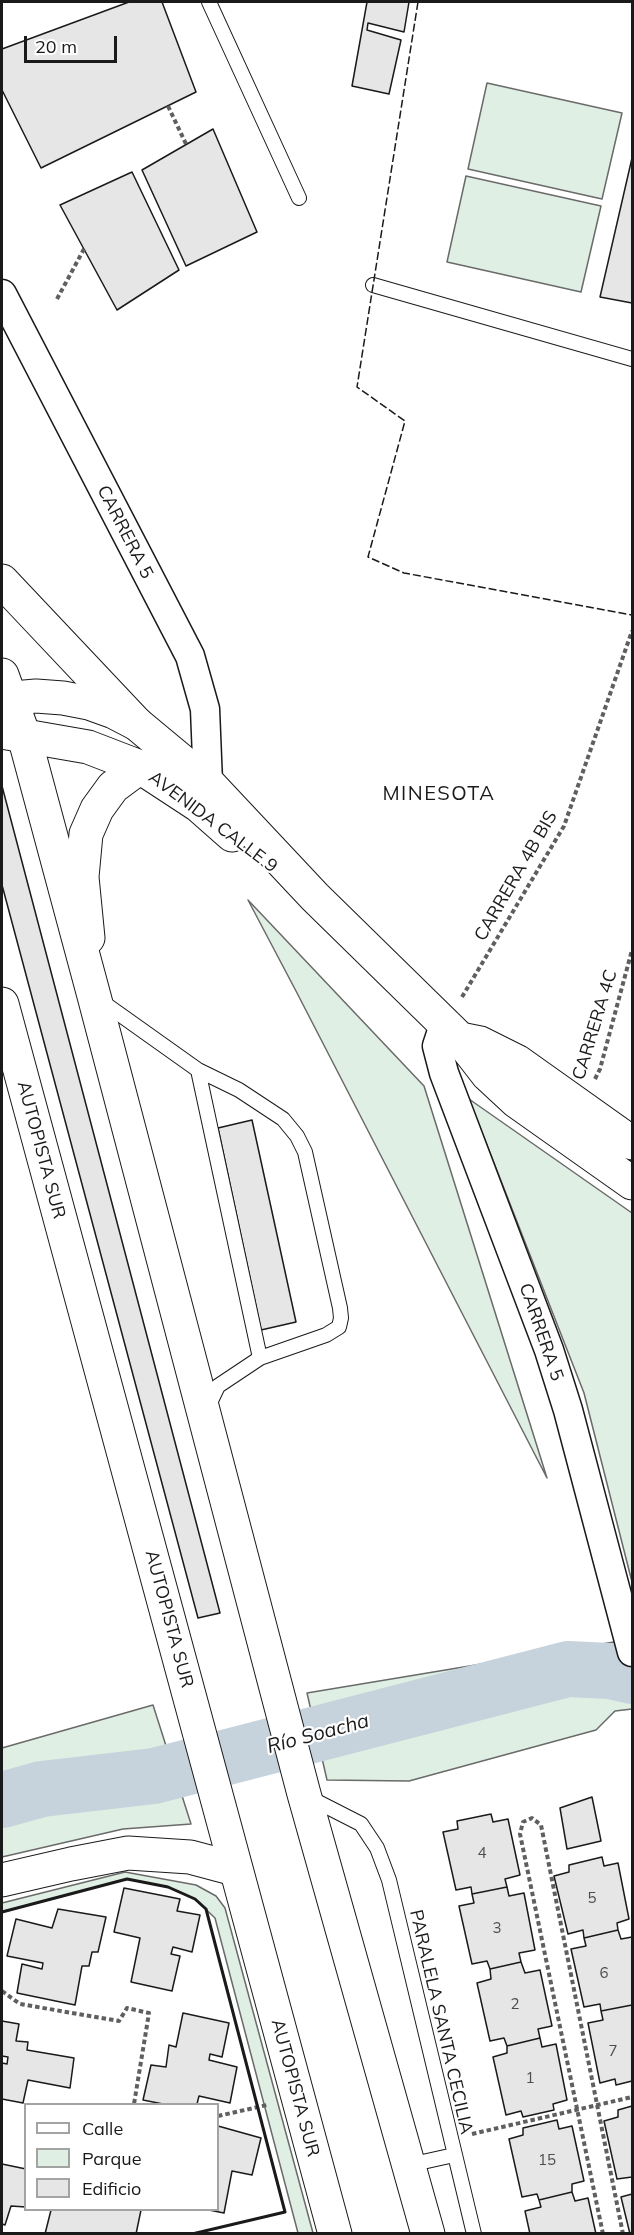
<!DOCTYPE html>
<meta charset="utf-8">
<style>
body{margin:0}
#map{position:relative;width:634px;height:2235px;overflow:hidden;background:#fff;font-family:Mulish,sans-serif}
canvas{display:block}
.frame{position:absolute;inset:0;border:3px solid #1a1a1a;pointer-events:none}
.legend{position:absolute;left:24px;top:2103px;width:195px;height:108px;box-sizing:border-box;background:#fff;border:2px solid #a3a3a3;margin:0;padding:8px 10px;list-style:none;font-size:18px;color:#1a1a1a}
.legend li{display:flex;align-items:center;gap:12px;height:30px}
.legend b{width:30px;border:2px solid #a3a3a3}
.scale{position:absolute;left:24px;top:36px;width:93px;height:27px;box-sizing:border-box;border:3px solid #1a1a1a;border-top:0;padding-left:8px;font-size:18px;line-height:21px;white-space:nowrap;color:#1a1a1a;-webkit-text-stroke:4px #fff;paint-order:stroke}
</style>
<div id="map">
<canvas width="634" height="2235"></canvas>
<div class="frame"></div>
<ul class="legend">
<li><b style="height:8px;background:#fff"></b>Calle</li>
<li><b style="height:16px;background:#e0efe3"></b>Parque</li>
<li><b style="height:16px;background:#e6e6e6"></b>Edificio</li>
</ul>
<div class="scale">20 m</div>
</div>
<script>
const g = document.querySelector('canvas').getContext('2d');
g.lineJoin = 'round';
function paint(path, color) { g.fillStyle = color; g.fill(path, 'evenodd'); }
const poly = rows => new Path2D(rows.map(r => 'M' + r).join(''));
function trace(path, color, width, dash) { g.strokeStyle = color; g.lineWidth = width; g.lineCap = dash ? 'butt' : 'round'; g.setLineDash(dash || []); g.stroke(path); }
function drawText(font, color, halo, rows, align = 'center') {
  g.font = font + ' Mulish,sans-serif'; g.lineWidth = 4.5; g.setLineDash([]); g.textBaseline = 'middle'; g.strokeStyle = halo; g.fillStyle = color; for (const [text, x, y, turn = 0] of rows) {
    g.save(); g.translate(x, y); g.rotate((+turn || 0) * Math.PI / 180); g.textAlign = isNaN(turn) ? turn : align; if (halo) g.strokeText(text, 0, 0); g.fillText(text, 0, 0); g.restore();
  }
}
const green = poly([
 [487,83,622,113,602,199,468,169,487,83],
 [466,176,601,206,581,292,447,262,466,176],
 [248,900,424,1086,547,1478,296,991,248,900],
 [469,1099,632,1213,632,1582,584,1393,469,1099],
 [632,1639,632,1709,615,1711,596,1730,409,1781,327,1780,307,1693,632,1639],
 [153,1705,191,1824,123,1829,2,1857,2,1748,153,1705],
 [125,1872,196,1885,216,1896,225,1908,313,2233,298,2233,215,1918,195,1899,168,1887,127,1879,2,1912,2,1903,125,1872]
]);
paint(green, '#e0efe3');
trace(green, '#6a6a6a', 1.5);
trace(poly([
 [2,1800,42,1789,154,1776,568,1669,610,1671,632,1676]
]), '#c6d2dc', 56);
const building = poly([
 [129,2,162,2,196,92,41,168,2,90,2,49,129,2],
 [367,2,409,2,404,32,368,23,367,30,401,40,389,94,352,86,367,2],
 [213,129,257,232,186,266,142,170,213,129],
 [632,158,632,303,600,297,632,158],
 [132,172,179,270,117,310,60,205,132,172],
 [2,786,220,1613,198,1618,2,885,2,786],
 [252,1120,296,1322,261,1330,218,1128,252,1120],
 [592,1797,601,1841,567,1849,560,1808,592,1797],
 [491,1814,493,1822,508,1819,520,1875,505,1879,507,1887,472,1894,471,1887,456,1890,443,1832,458,1829,457,1821,491,1814],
 [602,1857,604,1866,618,1863,629,1919,617,1923,618,1930,584,1938,583,1930,568,1934,554,1876,569,1872,569,1865,602,1857],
 [507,1887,509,1896,524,1893,535,1950,519,1953,521,1962,490,1969,487,1961,472,1964,459,1906,474,1903,472,1894,507,1887],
 [124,1888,180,1899,177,1911,200,1915,192,1952,173,1947,171,1954,180,1956,172,1991,131,1982,140,1938,114,1932,124,1888],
 [58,1909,106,1917,98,1952,92,1952,89,1966,82,1966,75,2005,17,1993,22,1964,42,1969,43,1963,7,1956,16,1919,52,1928,58,1909],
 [618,1930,621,1939,632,1937,632,2005,601,2011,600,2004,584,2007,571,1949,586,1946,584,1938,618,1930],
 [521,1962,525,1973,540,1970,552,2026,538,2029,540,2038,507,2046,504,2038,490,2041,477,1983,491,1979,490,1969,521,1962],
 [632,2005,632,2081,616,2085,615,2079,600,2083,588,2023,603,2020,601,2011,632,2005],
 [183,2013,229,2023,222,2057,210,2054,209,2060,237,2067,230,2103,199,2096,197,2104,163,2104,143,2100,151,2065,166,2067,169,2045,176,2047,183,2013],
 [2,2021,19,2024,16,2041,28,2042,27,2050,74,2058,70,2088,28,2080,23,2103,2,2099,2,2063,7,2064,8,2057,2,2056,2,2021],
 [540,2038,542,2047,556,2044,567,2100,553,2104,554,2110,523,2117,521,2111,506,2115,493,2057,507,2053,507,2046,540,2038],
 [632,2106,632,2177,617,2179,604,2121,618,2117,618,2110,632,2106],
 [557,2120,559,2129,572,2126,584,2181,572,2184,572,2192,539,2200,537,2194,522,2197,509,2139,523,2135,523,2128,557,2120],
 [218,2126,261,2138,252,2175,232,2171,224,2213,209,2210,218,2210,218,2126],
 [2,2164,26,2169,26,2207,11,2206,5,2225,2,2224,2,2164],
 [572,2192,575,2201,588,2198,596,2234,530,2234,525,2211,541,2207,539,2200,572,2192],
 [632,2194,632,2234,630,2234,621,2197,632,2194],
 [51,2210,141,2210,136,2234,45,2234,51,2210]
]);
paint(building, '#e6e6e6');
trace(building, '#1a1a1a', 1.5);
const lane = poly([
 [209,2,299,198],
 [373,285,632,359],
 [101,1001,198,1070,239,1090,283,1119,297,1136,305,1152,340,1308,341,1318,339,1327,326,1335,260,1358,218,1386,208,1407],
 [198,1070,260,1358],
 [310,1798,361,1824,377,1848,389,1880,474,2234],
 [409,2165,454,2155]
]);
const street = poly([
 [2,294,190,656,205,709,208,783],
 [444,1025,437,1046,444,1073,549,1350,568,1410,632,1652]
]);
const secondary = poly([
 [2,1880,71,1864,128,1853,190,1857,235,1869]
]);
const primary = poly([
 [2,699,36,696,63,698,89,703,114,712,137,724,208,783,315,897,460,1039,488,1075,516,1101,632,1183],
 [2,732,88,747,140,767,198,805,232,835],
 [88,938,82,877,86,834,97,809,113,787,140,767],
 [460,1039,480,1043,518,1062,632,1143]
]);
const highway = poly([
 [2,581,137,724],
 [2,675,24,736,94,996,304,1794,428,2234],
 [2,1004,335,2234]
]);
trace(lane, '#1a1a1a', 16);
trace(street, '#1a1a1a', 31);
trace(secondary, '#1a1a1a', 35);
trace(primary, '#1a1a1a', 35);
trace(highway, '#1a1a1a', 35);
trace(poly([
 [168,106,186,144],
 [57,299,84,249],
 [462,997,564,826,632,631],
 [595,1079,600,1069,632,950],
 [2,1991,20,2004,119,2021,127,2008,149,2013,134,2104],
 [218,2116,267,2105],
 [472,2134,632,2097],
 [603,2234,520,1834,523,1822,532,1818,541,1825,623,2234]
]), '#5f5f5f', 4, [4.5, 3]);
trace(lane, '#fff', 14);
trace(street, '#fff', 28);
trace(secondary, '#fff', 33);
trace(primary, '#fff', 33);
trace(highway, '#fff', 33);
trace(poly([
 [418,2,357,387,405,421,368,557,404,573,632,615]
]), '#1a1a1a', 1.5, [8, 3]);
trace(poly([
 [2,1912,127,1879,168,1887,195,1899,206,1909,285,2212,192,2234]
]), '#1a1a1a', 3);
drawText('15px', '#4d4d4d', null, [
 ["4",482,1853],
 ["5",592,1898],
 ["3",497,1928],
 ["6",604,1973],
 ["2",515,2004],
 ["7",613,2051],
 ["1",530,2078],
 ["15",547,2160]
]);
drawText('18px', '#1a1a1a', '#fff', [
 ["CARRERA 5",125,532,63],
 ["AVENIDA CALLE 9",213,822,37],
 ["CARRERA 4B BIS",516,876,-60],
 ["CARRERA 4C",595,1025,-73],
 ["AUTOPISTA SUR",41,1150,75],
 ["CARRERA 5",541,1332,71],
 ["AUTOPISTA SUR",169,1619,75],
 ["PARALELA SANTA CECILIA",441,2022,77],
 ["AUTOPISTA SUR",295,2088,75]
]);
g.letterSpacing = '1.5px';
drawText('20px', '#1a1a1a', '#fff', [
 ["MINESOTA",439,794]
]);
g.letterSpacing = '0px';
drawText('italic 20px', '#1a1a1a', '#fff', [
 ["Río Soacha",318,1734,-15]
]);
</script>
